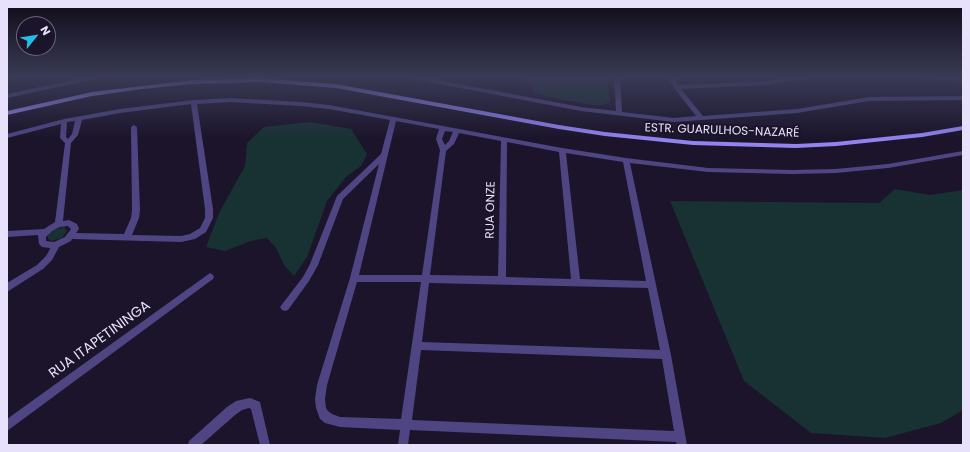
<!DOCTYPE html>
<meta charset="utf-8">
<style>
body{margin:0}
#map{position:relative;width:970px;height:452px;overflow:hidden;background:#1b142a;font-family:Poppins,sans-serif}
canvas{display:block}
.frame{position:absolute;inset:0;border:8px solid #e7e1fb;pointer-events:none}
.north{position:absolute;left:16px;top:16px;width:40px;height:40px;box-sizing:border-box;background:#1b142a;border:1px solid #6d667e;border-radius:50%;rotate:60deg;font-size:11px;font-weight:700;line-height:16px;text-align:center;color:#e7e1fb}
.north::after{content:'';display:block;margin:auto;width:14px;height:18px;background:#23bce5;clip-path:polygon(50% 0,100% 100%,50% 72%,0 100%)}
</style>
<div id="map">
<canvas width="970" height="452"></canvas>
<div class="frame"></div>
<div class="north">N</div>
</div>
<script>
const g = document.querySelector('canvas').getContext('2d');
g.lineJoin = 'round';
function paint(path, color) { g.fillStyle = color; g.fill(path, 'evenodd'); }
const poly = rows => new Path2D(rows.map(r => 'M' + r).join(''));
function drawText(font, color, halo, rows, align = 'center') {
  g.font = font + ' Poppins,sans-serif'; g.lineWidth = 4; g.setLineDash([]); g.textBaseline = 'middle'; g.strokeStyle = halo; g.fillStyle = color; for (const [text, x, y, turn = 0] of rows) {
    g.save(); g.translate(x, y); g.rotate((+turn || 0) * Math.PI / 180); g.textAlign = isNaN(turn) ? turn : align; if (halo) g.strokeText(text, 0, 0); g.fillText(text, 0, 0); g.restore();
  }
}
paint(poly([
 [516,77,607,77,610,102,603,105,593,105,558,99,535,93,529,84],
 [918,77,963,77,963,82,922,79],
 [311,122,351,129,367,154,361,166,346,177,327,201,307,257,294,276,284,265,276,248,267,238,251,241,225,251,206,247,219,213,245,166,247,143,264,127],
 [895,189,930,195,963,190,963,410,941,423,885,438,811,433,744,381,670,201,879,203],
 [64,227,67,231,62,238,52,241,48,239,48,235,51,231]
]), '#183133');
paint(poly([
 [7,77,13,77,7,82,7,77],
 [88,77,99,77,96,79,7,98,7,94,88,77],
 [410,77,422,77,581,107,616,111,614,77,620,77,622,112,674,118,696,116,674,88,668,77,674,77,678,85,765,81,795,77,809,77,806,79,765,85,681,89,703,116,797,109,869,97,963,96,963,100,869,101,797,113,674,122,581,111,413,79,410,77],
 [230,98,301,102,329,105,562,148,626,158,708,168,792,170,836,169,888,164,963,151,963,155,888,168,836,173,792,174,708,172,630,163,671,355,687,445,677,445,676,442,410,430,408,445,398,445,400,430,340,427,325,423,320,419,316,408,315,399,317,385,350,278,379,164,343,199,318,265,309,281,288,310,285,311,282,310,280,307,303,277,310,264,337,196,381,154,390,120,329,109,301,106,230,102,197,104,213,209,213,218,206,232,195,239,181,242,72,239,71,241,59,247,52,260,43,269,7,292,7,283,37,265,46,256,50,249,50,248,42,247,39,244,38,235,7,237,7,231,44,229,55,222,65,143,60,138,61,124,7,138,7,134,64,119,120,109,194,100,230,98],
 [191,104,205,209,205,218,200,228,190,234,181,236,132,235,139,218,140,210,137,127,134,125,131,127,132,210,131,218,124,234,76,233,79,229,77,224,69,220,63,221,71,143,78,135,82,120,120,113,191,104],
 [75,121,72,134,68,139,66,137,67,122,75,121],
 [396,121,439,129,436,139,440,150,422,275,359,275,396,121],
 [445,131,453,132,449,141,445,145,442,139,445,131],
 [459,133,501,141,498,276,430,275,446,151,454,144,459,133],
 [507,142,559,152,571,279,506,277,507,142],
 [566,153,623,162,646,281,580,279,566,153],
 [68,226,71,229,65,237,54,242,46,241,46,237,52,231,60,227,68,226],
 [357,282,421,282,401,419,340,417,332,414,328,411,326,408,325,399,327,385,357,282],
 [429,283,648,288,660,350,422,342,429,283],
 [421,350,662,359,674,431,412,420,421,350],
 [210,273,213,275,214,277,213,279,7,431,7,419,210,273],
 [250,398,260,402,270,445,260,445,251,409,249,408,242,410,235,415,201,445,188,445,189,441,227,407,236,401,250,398]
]), '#4f4583');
paint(poly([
 [260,78,336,84,559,125,605,132,693,141,796,144,836,142,922,133,963,126,963,130,922,137,836,146,796,148,693,145,605,136,559,129,336,88,260,82,192,84,142,89,92,96,7,115,7,111,92,92,192,80,260,78]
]), '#9283f0');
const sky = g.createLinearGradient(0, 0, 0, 140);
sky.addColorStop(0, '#0f0b17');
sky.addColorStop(0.55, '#393a55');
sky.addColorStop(1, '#393a5500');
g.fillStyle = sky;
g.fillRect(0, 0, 970, 140);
drawText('12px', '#e7e1fb', '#1b142a', [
 ["ESTR. GUARULHOS-NAZARÉ",722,131,2],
 ["RUA ONZE",491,210,-89]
]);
drawText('14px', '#e7e1fb', '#1b142a', [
 ["RUA ITAPETININGA",100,340,-36]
]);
</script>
